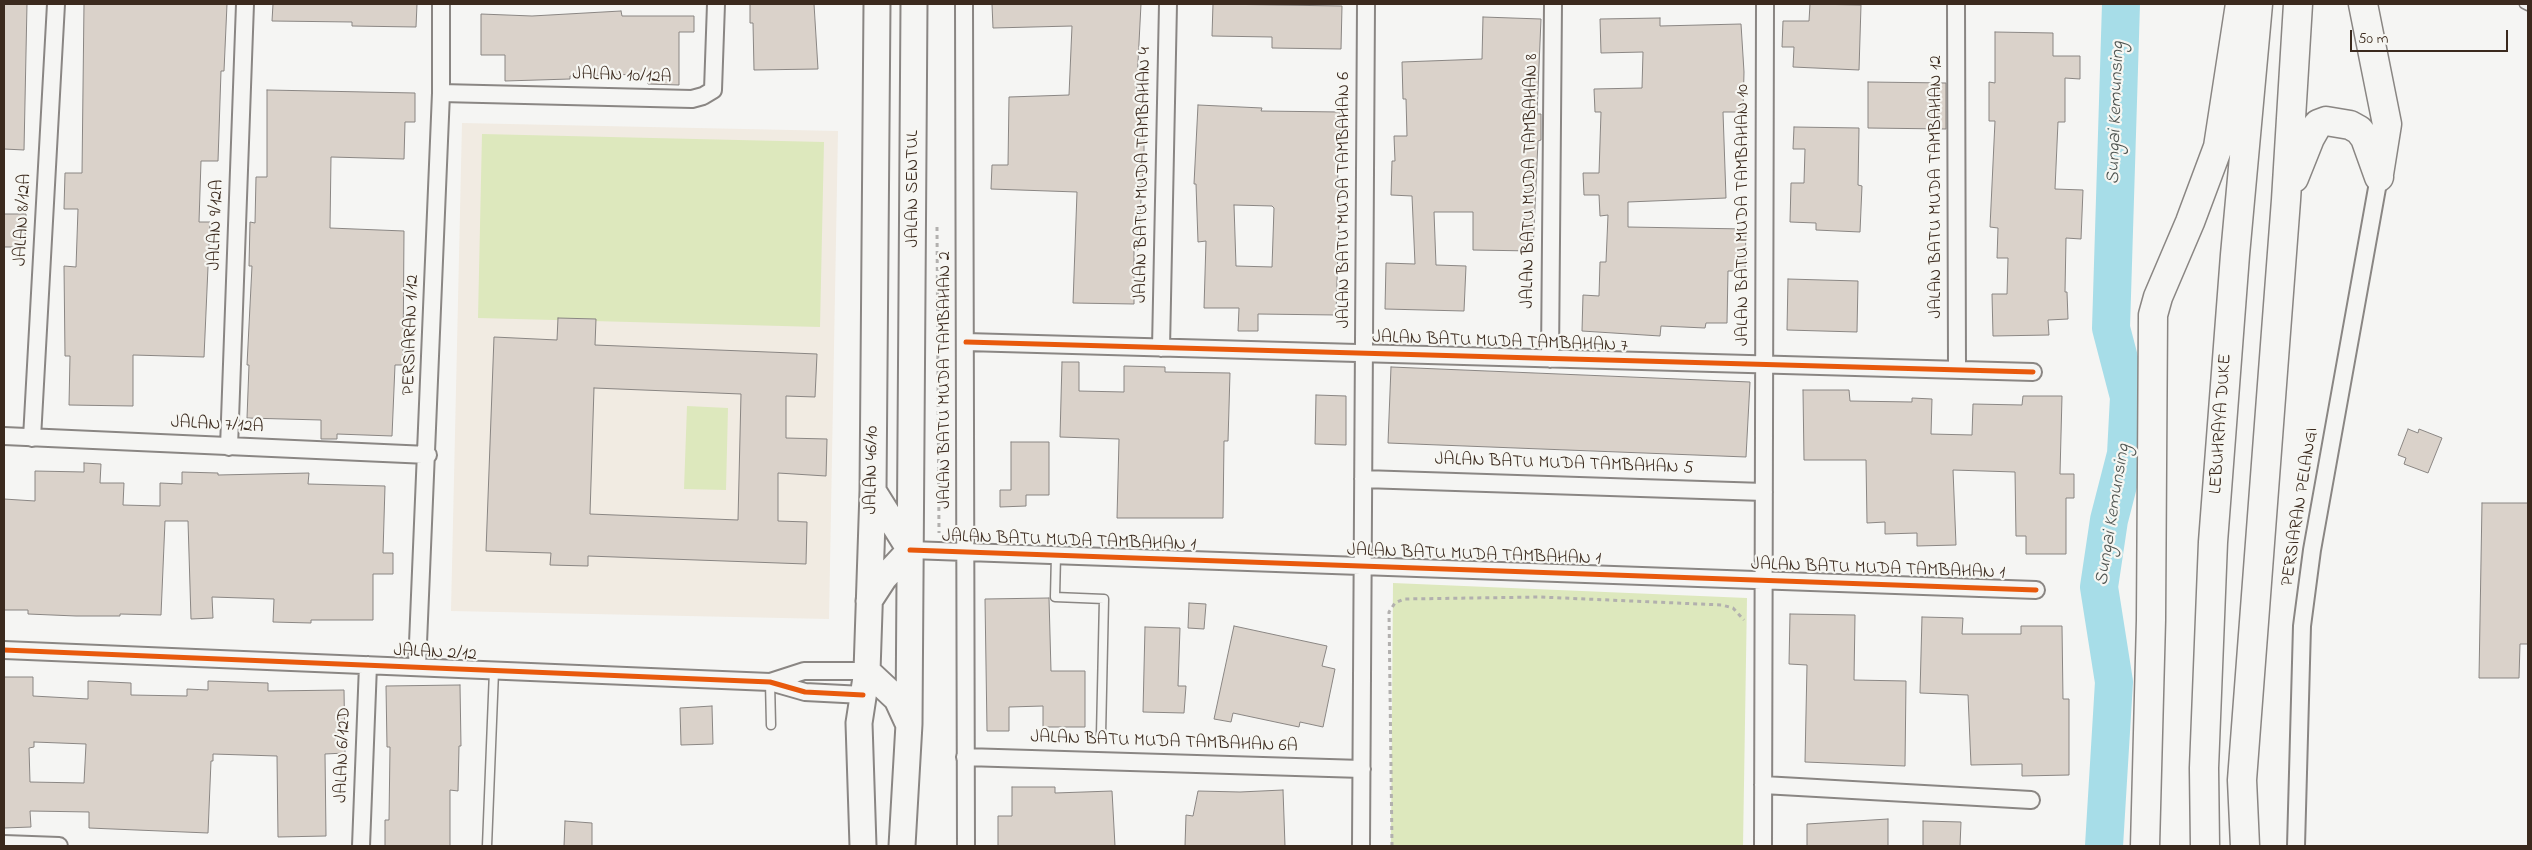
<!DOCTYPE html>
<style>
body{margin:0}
#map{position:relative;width:2532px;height:850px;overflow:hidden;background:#f5f5f3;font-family:"Indie Flower",sans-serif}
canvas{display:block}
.frame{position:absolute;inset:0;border:5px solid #3b2a1e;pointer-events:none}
.scale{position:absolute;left:2350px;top:30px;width:158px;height:22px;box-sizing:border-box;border:2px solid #3b2a1e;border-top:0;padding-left:6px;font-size:15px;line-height:18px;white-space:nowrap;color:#3b2a1e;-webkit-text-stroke:4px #f6f6f2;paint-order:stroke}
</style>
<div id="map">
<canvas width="2532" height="850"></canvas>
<div class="frame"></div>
<div class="scale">50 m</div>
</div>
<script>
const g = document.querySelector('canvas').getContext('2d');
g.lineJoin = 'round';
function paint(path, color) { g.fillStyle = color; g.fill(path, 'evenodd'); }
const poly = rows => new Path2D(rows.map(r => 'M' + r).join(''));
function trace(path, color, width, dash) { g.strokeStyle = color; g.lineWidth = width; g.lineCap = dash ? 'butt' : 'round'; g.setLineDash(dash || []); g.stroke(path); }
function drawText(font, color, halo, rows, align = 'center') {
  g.font = font + ' "Indie Flower",sans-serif'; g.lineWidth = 4.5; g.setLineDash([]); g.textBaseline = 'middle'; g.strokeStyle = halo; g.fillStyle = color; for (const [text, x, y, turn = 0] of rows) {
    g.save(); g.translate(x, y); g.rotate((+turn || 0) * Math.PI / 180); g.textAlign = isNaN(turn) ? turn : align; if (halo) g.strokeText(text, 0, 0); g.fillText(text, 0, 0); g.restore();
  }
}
paint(poly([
 [462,123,838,131,829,619,451,611]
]), '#f1ebe2');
paint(poly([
 [482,134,824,142,820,327,478,318],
 [687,406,728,408,726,490,684,489],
 [1393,583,1747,598,1743,846,1391,846]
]), '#dde8bd');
trace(poly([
 [2104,846,2114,682,2099,587,2109,520,2126,454,2129,397,2111,328,2121,4]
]), '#a7dde8', 38);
const building = poly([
 [4,4,27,4,24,150,4,149,4,4],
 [84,4,227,4,224,71,221,71,218,161,201,161,199,222,210,222,204,357,133,355,133,406,69,405,70,356,65,356,64,266,76,267,78,209,64,209,65,173,82,173,84,4],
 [273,4,417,4,416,27,352,26,352,22,272,21,273,4],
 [750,4,814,4,818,69,754,70,753,23,750,23,750,4],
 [992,4,1141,4,1136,101,1144,101,1144,151,1138,250,1134,249,1134,304,1073,303,1077,192,991,189,992,165,1008,165,1009,97,1069,95,1072,26,993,28,992,4],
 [1213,4,1342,6,1341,49,1272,48,1272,37,1212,36,1213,4],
 [1810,4,1861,5,1859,70,1793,67,1794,47,1782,47,1783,21,1809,21,1810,4],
 [621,11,622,16,694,16,694,32,679,32,679,85,648,84,648,74,570,76,570,79,505,81,505,55,481,55,481,14,532,16,621,11],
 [1483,17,1541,19,1537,114,1541,114,1541,140,1538,141,1533,251,1473,250,1473,212,1434,212,1436,265,1466,266,1464,311,1385,309,1386,263,1415,264,1412,196,1391,195,1392,161,1395,161,1394,136,1407,136,1406,99,1403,99,1402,62,1482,59,1483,17],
 [1660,18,1660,26,1741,24,1744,72,1743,112,1723,112,1726,198,1628,202,1628,227,1746,229,1745,271,1728,271,1727,323,1706,323,1705,328,1661,326,1660,336,1582,331,1583,295,1599,296,1600,262,1606,262,1608,215,1600,216,1599,195,1584,195,1583,173,1599,173,1601,112,1595,112,1594,89,1642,88,1643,52,1601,53,1600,19,1660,18],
 [1995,32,2053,33,2053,56,2080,56,2080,79,2065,78,2065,122,2058,122,2055,189,2083,190,2081,239,2066,238,2065,292,2067,292,2068,319,2048,320,2049,335,1993,336,1992,294,2007,294,2008,258,1997,258,1998,228,1990,227,1995,121,1989,121,1989,82,1995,83,1995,32],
 [1868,82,1946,83,1946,129,1868,128,1868,82],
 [267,90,415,93,415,122,405,122,404,159,331,157,330,228,404,231,403,365,395,365,392,436,337,434,337,439,321,439,321,420,247,418,249,365,247,365,252,266,249,266,250,222,255,223,256,177,267,177,267,90],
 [1198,105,1262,108,1261,111,1340,112,1340,147,1337,147,1339,216,1336,315,1258,314,1258,331,1238,331,1239,308,1204,308,1206,241,1198,242,1196,184,1194,184,1198,105],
 [1234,205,1272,206,1274,208,1272,267,1236,266,1234,205],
 [1794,127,1859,128,1858,185,1862,186,1860,232,1816,230,1816,223,1790,222,1791,183,1804,183,1805,149,1793,149,1794,127],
 [4,214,26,214,25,247,4,247,4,214],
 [1788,279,1858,281,1857,332,1787,330,1788,279],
 [558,318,596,319,595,345,817,354,815,397,786,396,786,438,827,439,826,476,778,473,778,521,807,522,806,564,588,556,588,566,550,565,551,553,486,551,494,337,557,340,558,318],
 [594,388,741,394,738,520,590,514,594,388],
 [1062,362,1079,362,1079,391,1124,392,1124,366,1165,367,1165,372,1230,373,1228,441,1224,441,1223,518,1117,518,1119,439,1060,437,1062,362],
 [1391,367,1750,382,1746,457,1388,443,1391,367],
 [1803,390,1849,390,1850,401,1912,402,1912,398,1932,399,1931,434,1972,435,1973,404,2022,405,2023,396,2062,396,2060,474,2074,474,2074,498,2066,498,2066,554,2026,554,2026,536,2016,536,2015,472,1953,470,1956,545,1917,546,1917,533,1885,534,1885,522,1867,523,1866,460,1804,460,1803,390],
 [1316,395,1346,396,1346,445,1315,444,1316,395],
 [2408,429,2418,433,2419,429,2442,438,2428,473,2404,464,2406,458,2398,455,2408,429],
 [1011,442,1049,442,1049,495,1026,495,1026,506,1000,507,1000,490,1011,490,1011,442],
 [84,463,101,464,100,483,124,483,123,505,160,506,160,483,182,484,182,472,218,473,218,475,309,473,308,484,385,486,383,553,393,553,393,574,373,574,373,620,311,620,311,623,273,622,274,599,212,597,213,618,191,619,188,521,165,521,161,615,120,614,120,616,76,616,28,614,28,610,4,610,4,499,35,501,35,471,84,472,84,463],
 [2482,503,2528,503,2528,644,2520,644,2519,678,2479,678,2482,503],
 [1049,598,1051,671,1085,671,1085,727,1043,727,1043,706,1009,707,1009,731,987,731,985,599,1049,598],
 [1189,603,1206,604,1204,629,1188,628,1189,603],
 [1790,614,1855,615,1854,680,1906,681,1905,766,1805,762,1807,665,1789,664,1790,614],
 [1922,617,1963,618,1962,634,2021,634,2021,626,2062,626,2063,699,2069,699,2069,775,2022,776,2022,764,1971,765,1968,695,1920,693,1922,617],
 [1234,626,1327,646,1322,666,1335,669,1323,727,1300,722,1299,727,1233,713,1231,722,1214,719,1234,626],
 [1145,627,1180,628,1178,686,1186,686,1184,713,1143,712,1145,627],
 [4,677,33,677,33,696,88,699,88,681,131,683,131,695,187,696,187,689,208,690,208,681,268,683,268,691,344,690,345,753,325,754,326,836,278,837,277,756,213,754,213,761,211,761,208,833,89,828,89,812,30,811,31,827,4,828,4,677],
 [34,742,86,744,84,783,30,782,29,748,34,747,34,742],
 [460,685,461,746,459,746,458,791,450,790,450,846,385,846,385,820,389,820,390,747,387,747,386,686,460,685],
 [712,706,713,744,681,745,680,708,712,706],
 [1012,787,1055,787,1055,793,1112,791,1115,846,998,846,998,816,1012,816,1012,787],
 [1283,790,1285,846,1185,846,1186,815,1193,816,1198,791,1240,792,1283,790],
 [1888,819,1888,846,1807,846,1807,824,1888,819],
 [565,821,592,823,592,846,564,846,565,821],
 [1923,821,1961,822,1960,846,1923,846,1923,821]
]);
paint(building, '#dad2ca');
trace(building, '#8a8683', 1);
const lane = poly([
 [2524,4,2528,6],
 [1056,555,1055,597,1104,599,1101,735],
 [770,682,771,725],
 [487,846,494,671]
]);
const street = poly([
 [964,4,966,846],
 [1956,4,1957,370],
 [441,93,692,99,703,96,713,90,716,4],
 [966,342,2033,372],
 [1161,348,1168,4],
 [1550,359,1553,4],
 [4,436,428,455],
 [32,438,56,4],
 [229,447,245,4],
 [1363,479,1764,492],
 [910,550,2036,590],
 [4,650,770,682,805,692,863,695],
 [417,667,441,93,441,4],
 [770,682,804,671,867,671],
 [965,757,1362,769],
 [1763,785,2031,800],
 [4,844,59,846],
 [361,846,368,665],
 [1361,846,1366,4],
 [1763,846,1765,4],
 [2296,846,2302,626,2312,550,2379,177]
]);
const primary = poly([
 [873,491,910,550],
 [869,601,884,578,910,550],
 [867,671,897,699,908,723],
 [863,846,859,723,867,671,873,491,877,4],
 [902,846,909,724,914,4]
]);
const highway = poly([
 [2363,4,2387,124,2379,174],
 [2294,178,2310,138,2318,124,2326,121,2350,125,2359,130,2365,138,2379,177],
 [2145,846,2151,620,2153,315,2158,297,2190,222,2218,147,2240,4],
 [2205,846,2204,768,2213,542,2235,255,2258,4],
 [2245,846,2242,780,2286,200,2298,4]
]);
trace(lane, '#8a8683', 11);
trace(street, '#8a8683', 20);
trace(primary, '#8a8683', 29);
trace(highway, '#8a8683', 31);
trace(poly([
 [937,227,939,533],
 [1392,846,1389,612,1395,603,1404,599,1540,597,1722,605,1733,608,1744,620]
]), '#b2b0ae', 3, [4, 4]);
trace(lane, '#f5f5f3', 8);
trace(street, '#f5f5f3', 16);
trace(primary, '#f5f5f3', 25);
trace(highway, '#f5f5f3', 28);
trace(poly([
 [966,342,2033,372],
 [910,550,2036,590],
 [4,650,770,682,805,692,863,695]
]), '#e8590c', 5);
drawText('18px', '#3b2a1e', '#f6f6f2', [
 ["JALAN 10/12A",622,77,2],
 ["JALAN BATU MUDA TAMBAHAN 4",1144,175,-89],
 ["JALAN BATU MUDA TAMBAHAN 8",1531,181,-89],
 ["JALAN BATU MUDA TAMBAHAN 12",1937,187,-90],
 ["JALAN SENTUL",914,189,-90],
 ["JALAN BATU MUDA TAMBAHAN 6",1345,200,-90],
 ["JALAN BATU MUDA TAMBAHAN 10",1744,215,-90],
 ["JALAN 8/12A",24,220,-87],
 ["JALAN 9/12A",217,225,-88],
 ["PERSIARAN 1/12",412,335,-88],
 ["JALAN BATU MUDA TAMBAHAN 7",1500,343,2],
 ["JALAN BATU MUDA TAMBAHAN 2",946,380,-90],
 ["LEBUHRAYA DUKE",2222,424,-86],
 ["JALAN 7/12A",217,426,3],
 ["JALAN BATU MUDA TAMBAHAN 5",1564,465,2],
 ["JALAN 46/10",873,470,-89],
 ["PERSIARAN PELANGI",2301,507,-81],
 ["JALAN BATU MUDA TAMBAHAN 1",1069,542,2],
 ["JALAN BATU MUDA TAMBAHAN 1",1474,556,2],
 ["JALAN BATU MUDA TAMBAHAN 1",1878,570,2],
 ["JALAN 2/12",435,654,3],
 ["JALAN BATU MUDA TAMBAHAN 6A",1164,743,2],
 ["JALAN 6/12D",344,755,-88]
]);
drawText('italic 19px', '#4e5450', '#f6f6f2', [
 ["Sungai Kemunsing",2117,113,-88],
 ["Sungai Kemunsing",2114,515,-81]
]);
</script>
